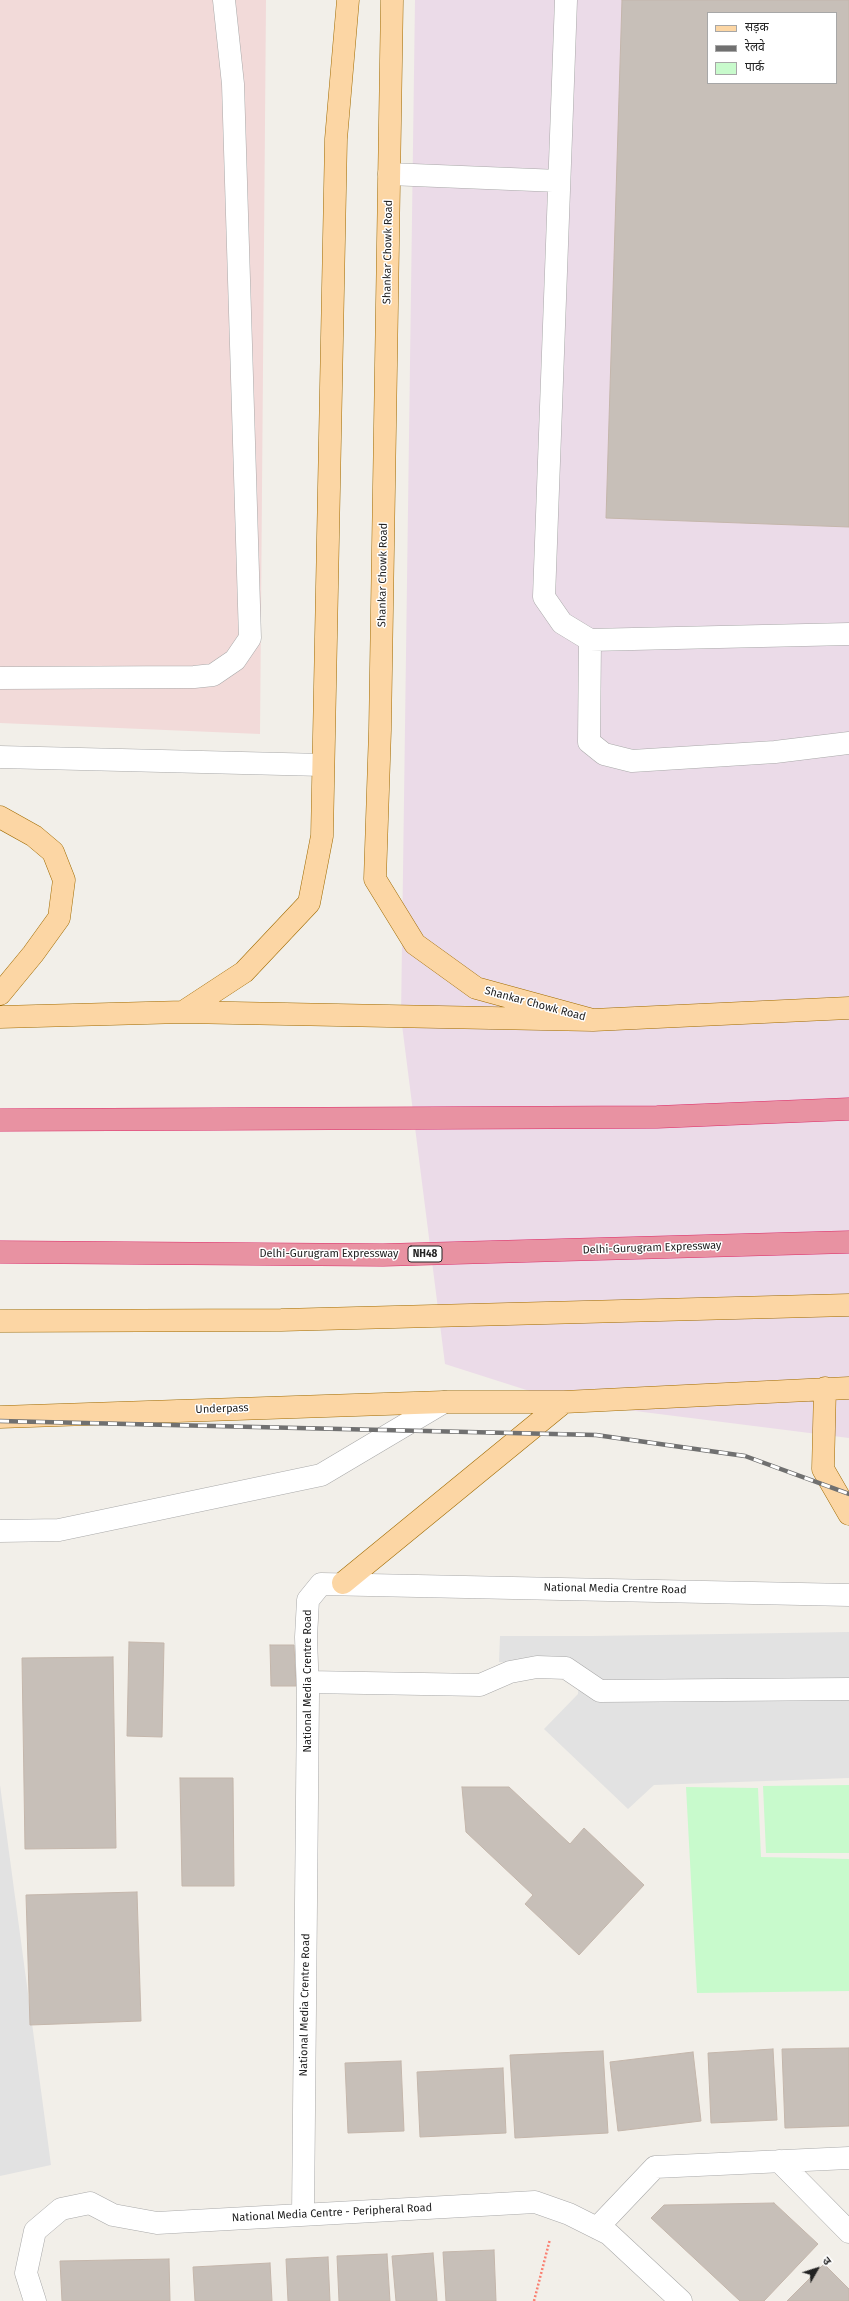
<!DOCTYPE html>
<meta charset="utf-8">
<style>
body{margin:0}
#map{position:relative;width:849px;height:2301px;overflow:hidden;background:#f2efe9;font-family:"Fira Sans","Noto Sans Devanagari",sans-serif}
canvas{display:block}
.legend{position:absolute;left:707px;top:12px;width:130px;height:72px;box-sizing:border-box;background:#fff;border:1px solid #a7a7a7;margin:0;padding:5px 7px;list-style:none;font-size:12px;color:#222}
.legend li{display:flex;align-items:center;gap:8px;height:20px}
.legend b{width:20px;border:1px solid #a7a7a7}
.north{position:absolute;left:797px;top:2249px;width:40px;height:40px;-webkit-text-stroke:3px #fff;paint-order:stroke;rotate:51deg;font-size:11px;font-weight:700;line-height:16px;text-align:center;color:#222}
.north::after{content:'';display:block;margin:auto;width:14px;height:18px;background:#222;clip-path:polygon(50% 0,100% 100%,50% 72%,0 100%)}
</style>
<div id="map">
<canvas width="849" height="2301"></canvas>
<ul class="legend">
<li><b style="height:5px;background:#fcd6a4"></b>सड़क</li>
<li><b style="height:5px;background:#707070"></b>रेलवे</li>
<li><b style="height:11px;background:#c8facc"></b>पार्क</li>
</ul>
<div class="north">उ</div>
</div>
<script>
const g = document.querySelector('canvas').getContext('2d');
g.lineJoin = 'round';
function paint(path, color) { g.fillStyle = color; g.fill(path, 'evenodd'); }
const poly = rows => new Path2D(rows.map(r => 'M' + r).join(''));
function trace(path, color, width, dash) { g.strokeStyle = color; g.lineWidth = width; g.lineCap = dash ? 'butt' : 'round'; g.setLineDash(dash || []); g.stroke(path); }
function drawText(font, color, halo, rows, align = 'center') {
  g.font = font + ' "Fira Sans",sans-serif'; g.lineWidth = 3; g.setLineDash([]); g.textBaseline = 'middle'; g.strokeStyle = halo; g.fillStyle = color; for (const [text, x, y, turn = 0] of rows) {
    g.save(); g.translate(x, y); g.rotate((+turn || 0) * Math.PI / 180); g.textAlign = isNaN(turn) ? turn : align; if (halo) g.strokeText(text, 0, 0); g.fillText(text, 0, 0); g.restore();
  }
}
paint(poly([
 [0,0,266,0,260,734,0,723]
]), '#f2dad9');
paint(poly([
 [415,0,849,0,849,1438,564,1402,445,1364,401,1017],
 [708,13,836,13,836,83,708,83]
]), '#ebdbe8');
paint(poly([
 [849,1785,849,1853,766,1853,763,1786],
 [686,1787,758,1788,761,1857,849,1859,849,1991,697,1993]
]), '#c8facc');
paint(poly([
 [849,1632,849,1778,654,1785,628,1809,544,1729,578,1694,580,1664,499,1662,500,1636,592,1636],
 [0,1785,51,2165,0,2176]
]), '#e2e2e2');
const building = poly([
 [622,0,849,0,849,527,606,518,622,0],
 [708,13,836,13,836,83,708,83,708,13],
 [129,1642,164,1643,162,1737,127,1736,129,1642],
 [270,1645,294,1645,296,1686,271,1686,270,1645],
 [113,1657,116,1848,25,1849,22,1658,113,1657],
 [180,1778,233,1778,234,1886,182,1886,180,1778],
 [462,1787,509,1787,570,1844,584,1828,644,1885,579,1955,525,1904,533,1895,466,1832,462,1787],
 [137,1892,141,2021,30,2025,26,1895,137,1892],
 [849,2048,849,2126,785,2128,782,2049,849,2048],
 [773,2049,777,2120,711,2123,708,2053,773,2049],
 [603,2051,608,2133,515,2138,510,2055,603,2051],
 [693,2052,701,2121,618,2131,610,2062,693,2052],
 [401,2061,404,2131,348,2133,345,2063,401,2061],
 [503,2068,506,2133,420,2137,417,2072,503,2068],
 [774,2203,818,2244,764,2301,740,2301,651,2218,664,2205,774,2203],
 [494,2250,496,2301,446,2301,443,2252,494,2250],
 [433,2253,437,2301,396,2301,392,2256,433,2253],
 [387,2254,390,2301,339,2301,337,2256,387,2254],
 [328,2257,330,2301,288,2301,286,2259,328,2257],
 [169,2259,170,2301,62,2301,60,2261,169,2259],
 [270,2263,272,2301,195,2301,193,2267,270,2263],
 [824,2264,849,2289,849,2301,787,2301,824,2264]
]);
paint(building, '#c7bfb8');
trace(building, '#c4b6ab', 1);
const minor = poly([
 [566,0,544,597,562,623,590,640,849,634],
 [389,174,559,181],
 [590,640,589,742,604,754,632,761,775,752,849,743],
 [0,678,194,677,213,675,235,660,250,638,233,84,224,0],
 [0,757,323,765],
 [0,1531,59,1530,321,1475,444,1402],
 [308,1682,480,1685,510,1672,537,1667,566,1668,600,1691,849,1689],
 [779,2161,849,2232],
 [303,2215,308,1694,306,1637,308,1600,321,1584,849,1595],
 [597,2228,655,2167,849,2158],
 [35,2301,26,2273,35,2231,61,2209,90,2203,113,2215,157,2223,535,2202,569,2214,609,2234,681,2301]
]);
const major = poly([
 [392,0,380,730,375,879,415,944,476,988,593,1020],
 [0,817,34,836,53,852,64,880,59,918,33,954,0,994],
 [183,1012,244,972,309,903,322,836,336,139,348,0],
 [0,1017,183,1012,593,1020,849,1008],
 [0,1321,281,1320,849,1305],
 [825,1388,823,1469,849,1514],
 [0,1417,444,1402,564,1402,849,1388],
 [343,1583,564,1402]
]);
const highway = poly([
 [0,1120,657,1117,849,1109],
 [0,1252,383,1255,849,1242]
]);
trace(minor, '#a9a9a9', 23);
trace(major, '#a06b00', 23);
trace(highway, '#dc2a67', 23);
trace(poly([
 [534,2301,550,2239]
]), '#fa8072', 2.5, [2, 2]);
trace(minor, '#fff', 22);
trace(major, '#fcd6a4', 22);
trace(highway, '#e892a2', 22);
const rail = poly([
 [0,1421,596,1435,745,1456,849,1494]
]);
trace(rail, '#707070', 4.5);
trace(rail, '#fff', 3, [9]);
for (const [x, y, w] of [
 [425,1254,34]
]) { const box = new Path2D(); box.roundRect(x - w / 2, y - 8, w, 16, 3); g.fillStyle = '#fff'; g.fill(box); trace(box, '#222', 1); }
drawText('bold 10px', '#222', null, [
 ["NH48",425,1254]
]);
drawText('11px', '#222', '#fff', [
 ["Shankar Chowk Road",388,252,-89],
 ["Shankar Chowk Road",383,575,-89],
 ["Shankar Chowk Road",535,1004,15],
 ["Delhi-Gurugram Expressway",652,1248,-2],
 ["Delhi-Gurugram Expressway",329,1254],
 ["Underpass",222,1409,-2],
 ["National Media Crentre Road",615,1589,1],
 ["National Media Crentre Road",308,1681,-90],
 ["National Media Crentre Road",305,2005,-89],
 ["National Media Centre - Peripheral Road",332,2213,-3]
]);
</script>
